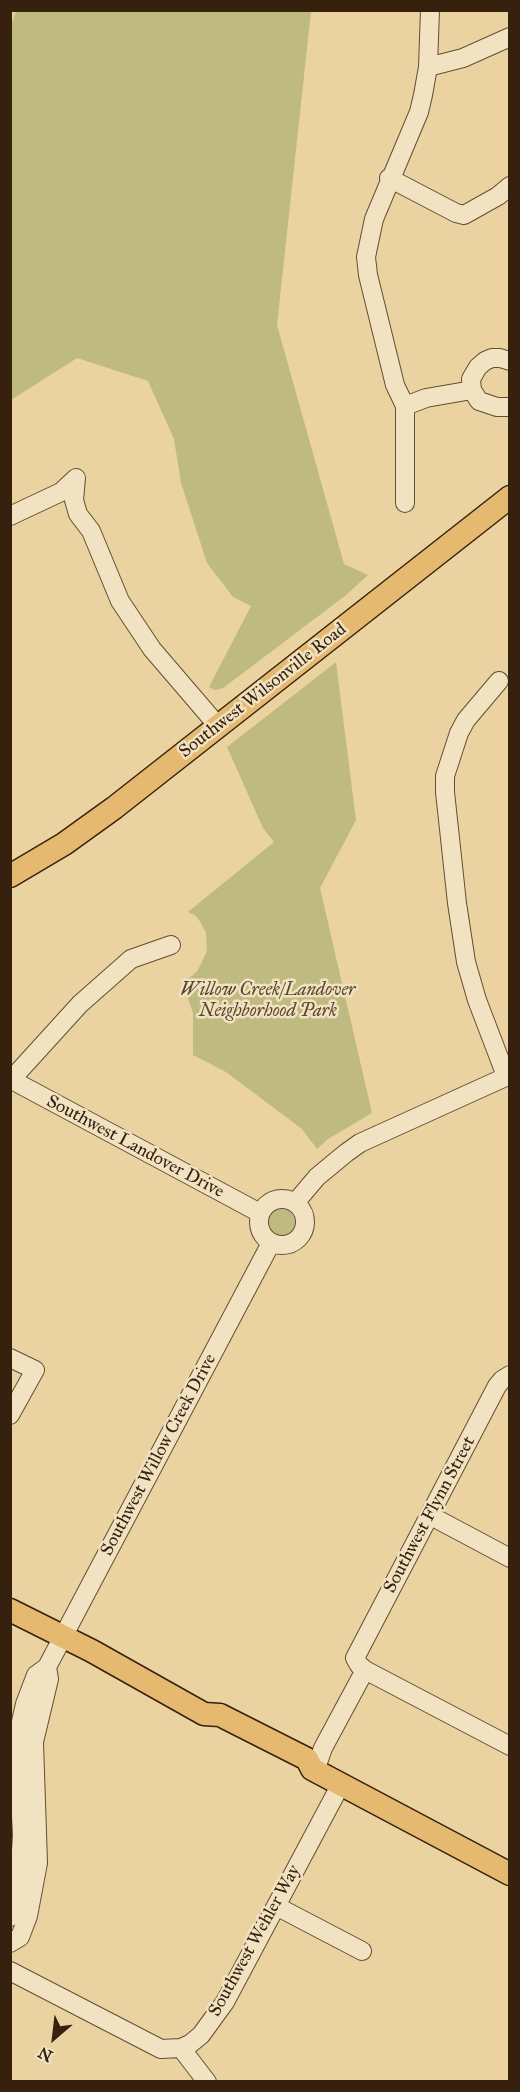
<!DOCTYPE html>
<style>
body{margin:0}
#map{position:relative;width:520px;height:2092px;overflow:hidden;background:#ead3a1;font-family:"IM FELL Great Primer",serif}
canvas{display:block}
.frame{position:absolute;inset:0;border:12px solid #35210d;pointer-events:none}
.north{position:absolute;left:24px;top:2008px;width:60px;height:60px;-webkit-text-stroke:4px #f1e2c2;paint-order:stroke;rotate:208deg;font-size:16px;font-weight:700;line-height:24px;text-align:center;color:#35210d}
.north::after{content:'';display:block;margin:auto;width:21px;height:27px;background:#35210d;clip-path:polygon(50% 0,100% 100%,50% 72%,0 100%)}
</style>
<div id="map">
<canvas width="520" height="2092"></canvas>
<div class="frame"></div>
<div class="north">N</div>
</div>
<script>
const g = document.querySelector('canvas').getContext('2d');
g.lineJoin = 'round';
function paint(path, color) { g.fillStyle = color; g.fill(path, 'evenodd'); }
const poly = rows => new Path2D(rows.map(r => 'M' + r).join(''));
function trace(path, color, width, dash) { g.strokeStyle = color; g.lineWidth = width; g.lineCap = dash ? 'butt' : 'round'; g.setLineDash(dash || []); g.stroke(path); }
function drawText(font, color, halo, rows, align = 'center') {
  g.font = font + ' "IM FELL Great Primer",serif'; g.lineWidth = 5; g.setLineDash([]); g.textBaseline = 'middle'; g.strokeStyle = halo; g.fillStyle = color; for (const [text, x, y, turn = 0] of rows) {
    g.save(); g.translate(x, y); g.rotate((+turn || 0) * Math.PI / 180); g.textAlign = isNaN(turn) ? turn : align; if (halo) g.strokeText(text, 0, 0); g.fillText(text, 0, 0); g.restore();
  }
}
paint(poly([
 [16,11,311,11,277,325,344,564,368,575,345,596,223,688,215,690,209,687,251,606,233,597,207,563,181,483,174,439,148,381,77,358,11,400,10,29],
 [336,662,356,820,320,888,372,1113,328,1139,317,1149,302,1129,226,1072,193,1055,193,1013,182,982,193,975,198,970,207,951,206,933,201,923,196,916,188,912,274,842,263,828,227,747],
 '267 1223a14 14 0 1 1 28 0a14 14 0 1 1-28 0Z'
]), '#bfba7f');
const minor = poly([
 [430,10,428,67,423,95,419,112,374,219,366,257,368,275,395,385,405,406,426,398,472,390],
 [428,67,463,58,510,37],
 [389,178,456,213,464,215,498,196,510,186],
 [510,361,500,358,492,358,485,361,478,367,471,379,472,390,479,401,497,407,510,407],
 [405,503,405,406],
 [10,516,61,492,76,478,74,500,78,514,91,531,120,601,152,649,218,726],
 [499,681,466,720,459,733,445,776,445,792,457,903,466,962,477,1000,506,1076],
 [10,1079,260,1213],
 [10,1081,80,1004,131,959,171,945],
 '259 1222a23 23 0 1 1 46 0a23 23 0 1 1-46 0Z',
 [295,1203,317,1177,346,1153,360,1143,510,1075],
 [10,1358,35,1370,10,1415],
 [510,1375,502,1380,497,1386,355,1658,359,1665,365,1670,510,1746],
 [431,1516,510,1558],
 [315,1771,323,1748,365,1670],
 [276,1906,362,1951],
 [10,1917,19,1881,22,1835,17,1739,25,1704,36,1675,47,1667,271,1243],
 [10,1943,20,1937,28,1916,38,1863,34,1742,49,1679,47,1667],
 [10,1971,161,2049,181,2048,190,2044,201,2035,225,2002,341,1784],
 [181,2048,207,2082]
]);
const major = poly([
 [10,876,64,844,114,808,510,497],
 [10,1610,92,1651,204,1714,220,1715,307,1759,312,1769,510,1874]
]);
trace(minor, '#624e32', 20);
trace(major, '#35210d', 25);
trace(minor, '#f1e2c2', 18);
trace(major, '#e5ba70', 22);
drawText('18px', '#35210d', '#f1e2c2', [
 ["Southwest Wilsonville Road",263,691,-38],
 ["Southwest Landover Drive",135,1147,28],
 ["Southwest Willow Creek Drive",159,1455,-62],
 ["Southwest Flynn Street",430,1515,-62],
 ["Southwest Wehler Way",255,1941,-61]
]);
drawText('italic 18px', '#58472a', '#f1e2c2', [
 ["Willow Creek/Landover",268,991],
 ["Neighborhood Park",268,1012]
]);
</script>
